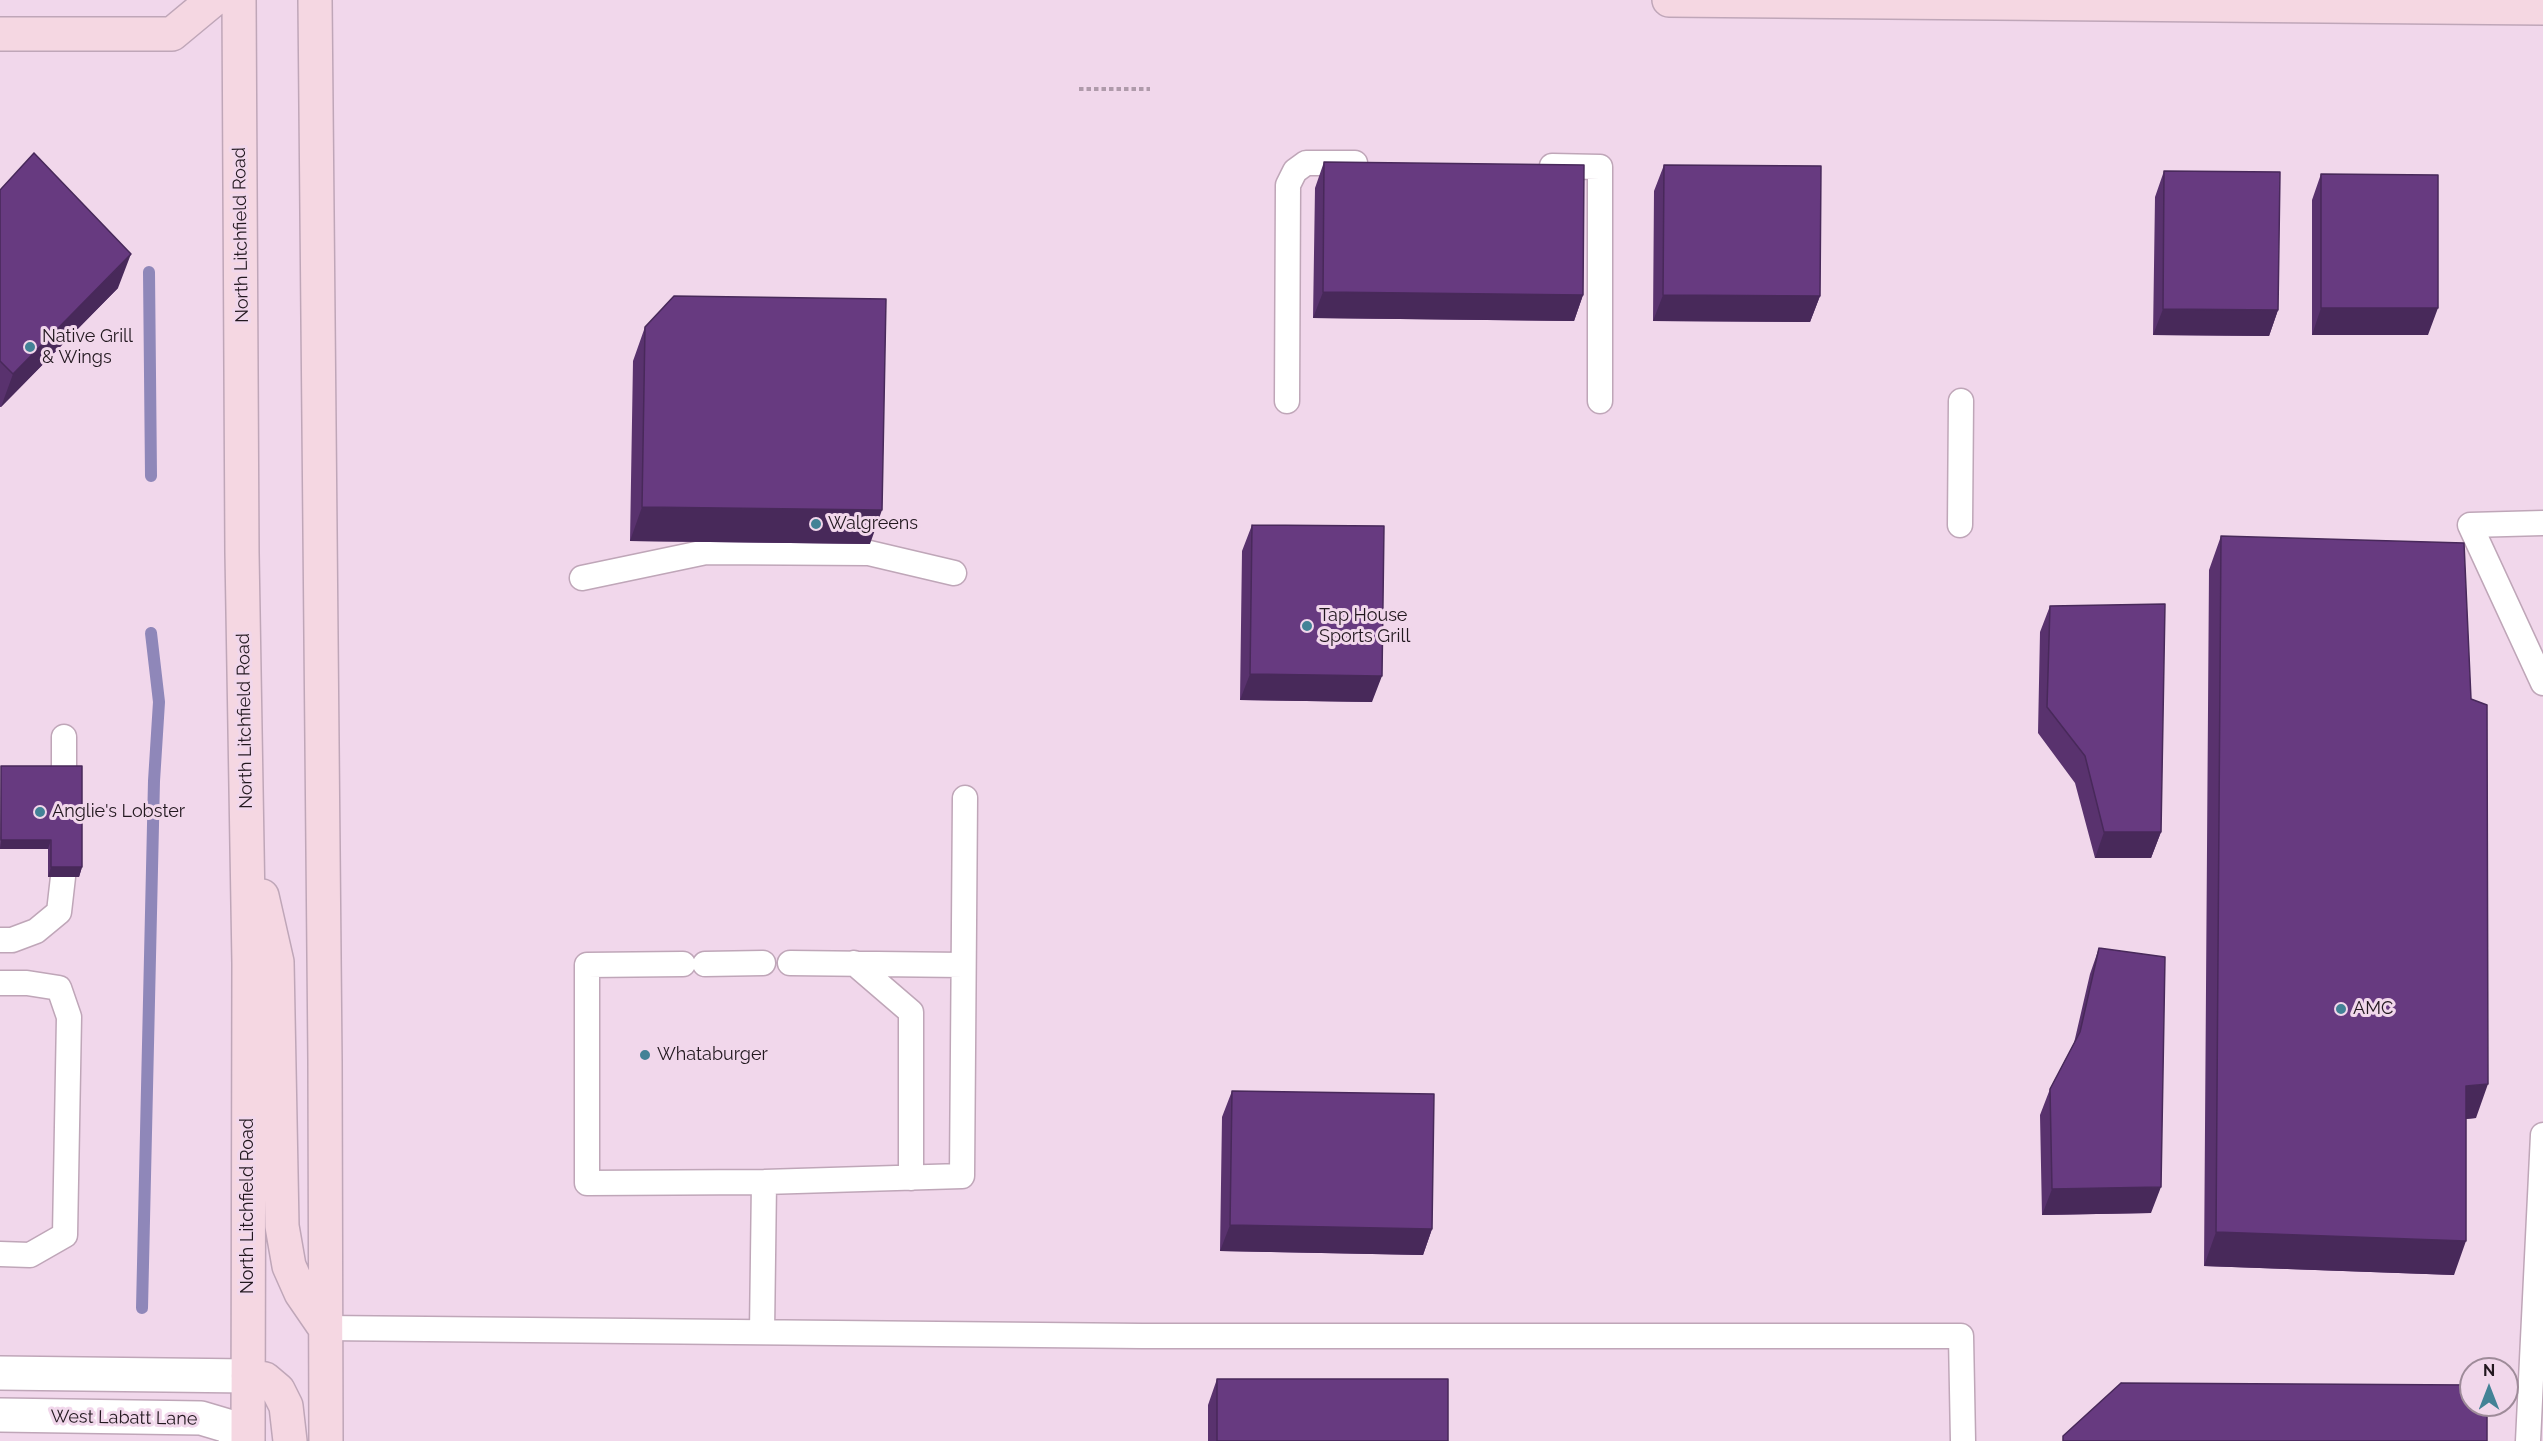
<!DOCTYPE html>
<style>
body{margin:0}
#map{position:relative;width:2543px;height:1441px;overflow:hidden;background:#f1d7eb;font-family:Raleway,sans-serif}
canvas{display:block}
.north{position:absolute;left:2459px;top:1357px;width:60px;height:60px;box-sizing:border-box;background:#f1d7eb;border:2px solid #9e8b99;border-radius:50%;rotate:0deg;font-size:16px;font-weight:700;line-height:24px;text-align:center;color:#22181f}
.north::after{content:'';display:block;margin:auto;width:21px;height:27px;background:#438296;clip-path:polygon(50% 0,100% 100%,50% 72%,0 100%)}
</style>
<div id="map">
<canvas width="2543" height="1441"></canvas>
<div class="north">N</div>
</div>
<script>
const g = document.querySelector('canvas').getContext('2d');
g.lineJoin = 'round';
const poly = rows => new Path2D(rows.map(r => 'M' + r).join(''));
function trace(path, color, width, dash) { g.strokeStyle = color; g.lineWidth = width; g.lineCap = dash ? 'butt' : 'round'; g.setLineDash(dash || []); g.stroke(path); }
function paint(path, color) { g.fillStyle = color; g.fill(path, 'evenodd'); }
function drawText(font, color, halo, rows, align = 'center') {
  g.font = font + ' Raleway,sans-serif'; g.lineWidth = 6; g.setLineDash([]); g.textBaseline = 'middle'; g.strokeStyle = halo; g.fillStyle = color; for (const [text, x, y, turn = 0] of rows) {
    g.save(); g.translate(x, y); g.rotate((+turn || 0) * Math.PI / 180); g.textAlign = isNaN(turn) ? turn : align; if (halo) g.strokeText(text, 0, 0); g.fillText(text, 0, 0); g.restore();
  }
}
trace(poly([
 [149,272,151,476],
 [142,1308,154,781,159,702,151,633]
]), '#8f87b9', 12);
const service = poly([
 [1552,166,1600,167,1600,401],
 [1287,401,1288,185,1295,171,1306,163,1355,163],
 [2543,523,2470,525,2543,683],
 [1960,525,1961,401],
 [582,578,706,552,869,553,954,573],
 [64,737,64,775],
 [0,940,12,940,36,931,59,912,63,877],
 [790,963,963,965],
 [854,963,911,1012,911,1178],
 [683,964,587,965,587,1183,764,1182,962,1176,965,798],
 [705,964,763,963],
 [0,983,27,983,59,988,69,1017,65,1235,30,1255,0,1254],
 [325,1328,1142,1336,1961,1336,1963,1441],
 [762,1332,764,1182],
 [2528,1441,2543,1135]
]);
const minor = poly([
 [0,1373,248,1376],
 [0,1415,201,1418,228,1426,241,1441]
]);
const secondary = poly([
 [239,0,242,553,249,964,248,1441],
 [315,0,325,1060,326,1441],
 [1669,0,2543,8],
 [0,34,172,34,213,0],
 [262,896,277,962,282,1226,289,1266,301,1293,325,1328],
 [248,1376,265,1379,278,1390,286,1406,290,1441]
]);
trace(service, '#bfa6b8', 27);
trace(minor, '#bfa6b8', 36);
trace(secondary, '#bfa6b8', 36);
trace(poly([
 [1079,89,1150,89]
]), '#af9aaa', 4, [4.5, 3]);
trace(service, '#fff', 24);
trace(minor, '#fff', 33);
trace(secondary, '#f5d7e2', 33);
paint(poly([
 [1324,162,1583,295,1574,321,1313,318,1315,188],
 [1664,165,1820,296,1810,322,1653,321,1654,191],
 [2164,171,2278,310,2269,336,2153,335,2155,197],
 [2321,174,2428,335,2312,335,2312,200],
 [0,190,118,288,1,407,0,407],
 [645,327,870,544,630,541,633,361],
 [1252,525,1372,702,1240,700,1242,551],
 [2221,536,2476,1118,2466,1119,2454,1275,2204,1266,2209,570],
 [2050,606,2161,832,2151,858,2095,858,2075,783,2038,733,2040,632],
 [1,766,82,867,79,877,48,877,48,849,0,849],
 [2099,948,2151,1213,2042,1215,2040,1115,2050,1089,2074,1043,2090,974],
 [1232,1091,1432,1229,1423,1255,1220,1251,1222,1117],
 [1217,1379,1448,1441,1208,1441,1208,1405]
]), '#59326e');
paint(poly([
 [131,254,118,288,1,407,13,374],
 [1323,292,1583,295,1574,321,1313,318],
 [1663,295,1820,296,1810,322,1653,321],
 [2321,308,2438,308,2428,335,2312,335],
 [2163,309,2278,310,2269,336,2153,335],
 [642,507,882,510,870,544,630,541],
 [1250,674,1382,676,1372,702,1240,700],
 [2104,832,2161,832,2151,858,2095,858],
 [1,840,51,840,48,849,0,849],
 [51,867,82,867,79,877,48,877],
 [2488,1084,2476,1118,2454,1120,2466,1086],
 [2161,1187,2151,1213,2042,1215,2052,1189],
 [1230,1225,1432,1229,1423,1255,1220,1251],
 [2216,1232,2466,1241,2454,1275,2204,1266]
]), '#48295a');
const building = poly([
 [34,153,131,254,13,374,0,361,0,190,34,153],
 [1324,162,1584,165,1583,295,1323,292,1324,162],
 [1664,165,1821,166,1820,296,1663,295,1664,165],
 [2164,171,2280,172,2278,310,2163,309,2164,171],
 [2321,174,2438,175,2438,308,2321,308,2321,174],
 [674,296,886,299,882,510,642,507,645,327,674,296],
 [1252,525,1384,526,1382,676,1250,674,1252,525],
 [2221,536,2464,543,2471,699,2487,705,2488,1084,2466,1086,2466,1241,2216,1232,2221,536],
 [2165,604,2161,832,2104,832,2085,756,2047,707,2050,606,2165,604],
 [1,766,82,766,82,867,51,867,51,840,1,840,1,766],
 [2099,948,2165,957,2161,1187,2052,1189,2050,1089,2080,1032,2099,948],
 [1232,1091,1434,1094,1432,1229,1230,1225,1232,1091],
 [1217,1379,1448,1379,1448,1441,1217,1441,1217,1379],
 [2121,1383,2471,1385,2471,1405,2487,1405,2487,1441,2063,1441,2063,1436,2121,1383]
]);
paint(building, '#673a80');
trace(building, '#48295a', 1.5);
for (const [x, y, r, color] of [
 [30,347,6,"#438296"],
 [816,524,6,"#438296"],
 [1307,626,6,"#438296"],
 [40,812,6,"#438296"],
 [2341,1009,6,"#438296"],
 [645,1055,6,"#438296"]
]) { const dot = new Path2D(); dot.arc(x, y, r, 0, 2 * Math.PI); g.fillStyle = color; g.fill(dot); trace(dot, '#f1d7eb', 2); }
drawText('18px', '#22181f', '#f1d7eb', [
 ["North Litchfield Road",241,235,-91],
 ["North Litchfield Road",245,721,-91],
 ["North Litchfield Road",248,1206,-90],
 ["West Labatt Lane",124,1418,1]
]);
drawText('18px', '#22181f', '#f1d7eb', [
 ["Native Grill",42,337],
 ["& Wings",42,358],
 ["Walgreens",828,524],
 ["Tap House",1319,616],
 ["Sports Grill",1319,637],
 ["Anglie's Lobster",52,812],
 ["AMC",2353,1009],
 ["Whataburger",657,1055]
], 'left');
</script>
